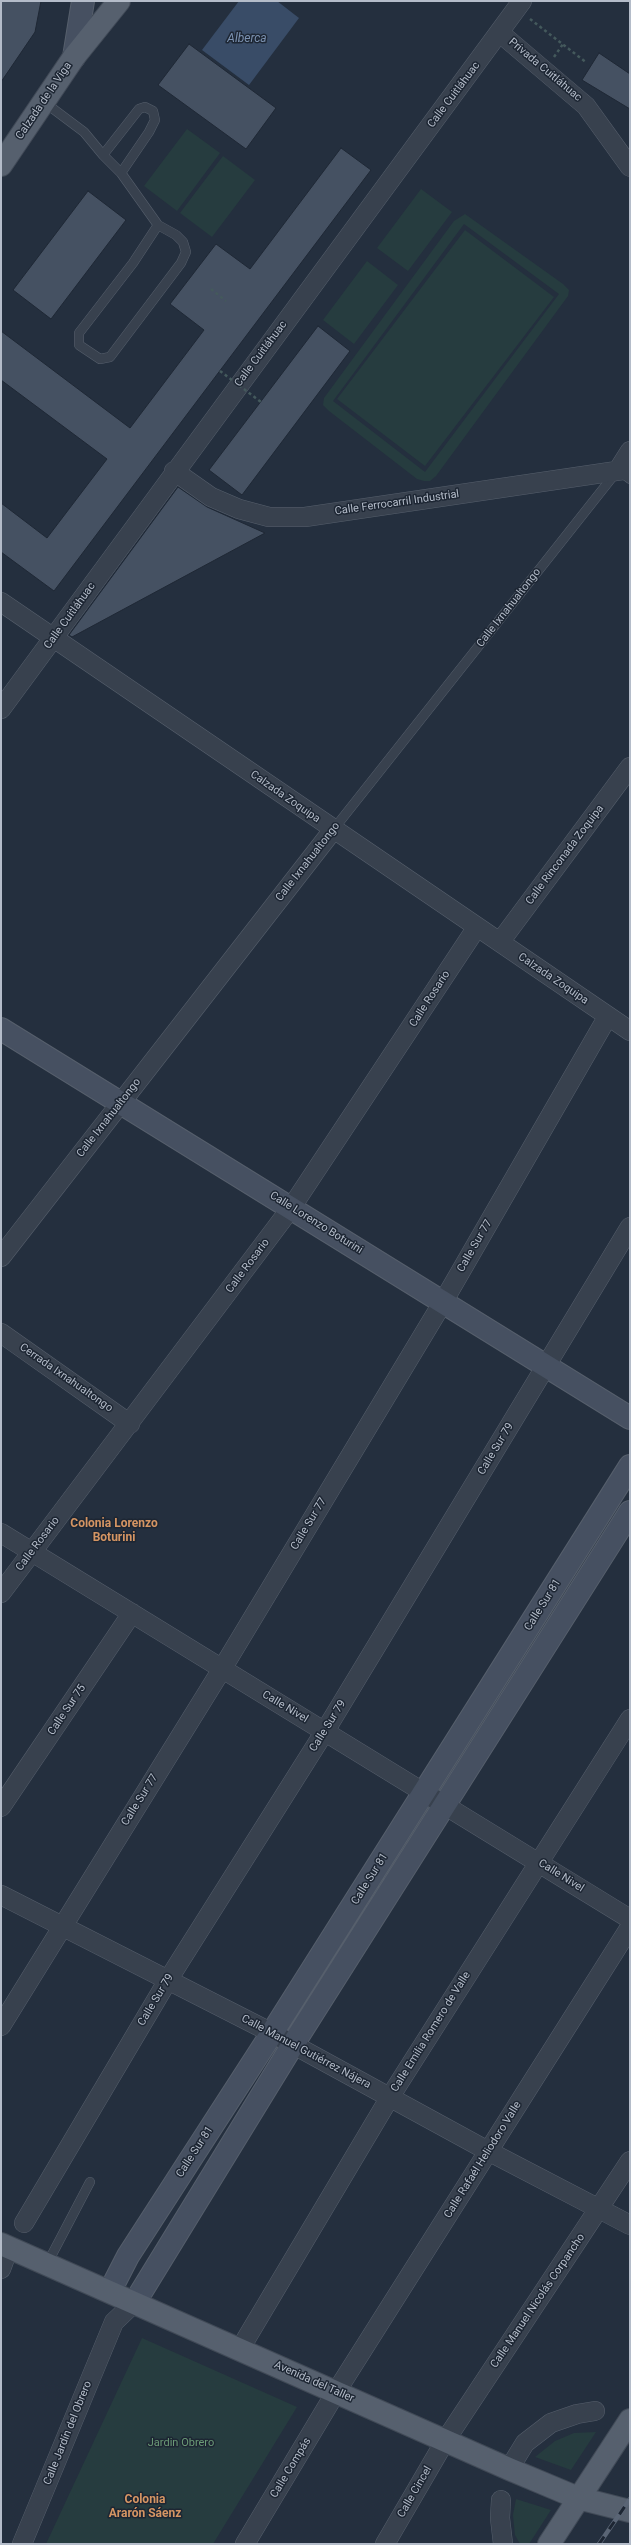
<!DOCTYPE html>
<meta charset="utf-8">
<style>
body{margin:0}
#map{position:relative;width:631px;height:2545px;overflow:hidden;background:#242f3e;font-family:Roboto,sans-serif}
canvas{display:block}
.frame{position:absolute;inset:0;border:2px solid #b4bcc9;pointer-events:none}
</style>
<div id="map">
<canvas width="631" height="2545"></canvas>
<div class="frame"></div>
</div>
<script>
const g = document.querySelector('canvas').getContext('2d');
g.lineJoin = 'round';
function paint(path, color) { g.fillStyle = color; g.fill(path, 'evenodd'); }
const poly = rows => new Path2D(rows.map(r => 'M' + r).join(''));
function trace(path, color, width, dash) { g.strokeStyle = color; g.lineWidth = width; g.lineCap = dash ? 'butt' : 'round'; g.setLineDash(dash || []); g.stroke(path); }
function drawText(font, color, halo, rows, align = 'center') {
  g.font = font + ' Roboto,sans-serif'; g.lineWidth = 3; g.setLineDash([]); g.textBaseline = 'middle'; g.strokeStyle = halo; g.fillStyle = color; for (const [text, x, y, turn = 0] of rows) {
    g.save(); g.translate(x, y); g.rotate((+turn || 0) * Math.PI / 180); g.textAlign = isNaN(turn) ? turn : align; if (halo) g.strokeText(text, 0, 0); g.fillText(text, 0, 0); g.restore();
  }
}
paint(poly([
 [187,129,220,153,177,211,144,186],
 [223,156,255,180,212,237,180,213],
 [421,189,452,212,408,271,377,248],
 [465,214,563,284,569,290,568,296,436,476,430,481,424,481,417,479,329,411,323,405,324,398,454,221],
 [464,224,559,294,425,472,333,401],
 [465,230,554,297,425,466,337,399],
 [367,261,398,285,354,344,323,320],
 [142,2338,297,2407,213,2544,46,2544],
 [596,2432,571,2470,535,2457,555,2441,574,2433],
 [516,2499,551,2510,529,2544,520,2544,515,2535,513,2515]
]), '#263c3f');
paint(poly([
 [239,1,277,1,299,18,249,85,202,50]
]), '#394c67');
const building = poly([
 [1,1,41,1,35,32,1,82,1,1],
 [189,44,276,108,246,149,158,85,189,44],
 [599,53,630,74,630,109,582,80,599,53],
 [341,148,371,170,54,591,1,552,1,503,47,538,107,459,1,380,1,331,130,428,204,330,170,304,216,244,250,269,341,148],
 [88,191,126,220,51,319,13,290,88,191],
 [318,326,350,351,242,495,209,470,318,326],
 [178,487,207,507,265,533,72,637,69,635,178,487]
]);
paint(building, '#455162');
trace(building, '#1f2835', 1);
const lane = poly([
 [44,102,84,132,103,155,121,173,158,225,176,235,183,242,186,252,181,263,110,357,100,359,79,345,79,333,133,263,158,225],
 [103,155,139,109,145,107,153,111,155,120,149,132,121,173],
 [333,830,618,470,630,479],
 [47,2264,90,2182]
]);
const street = poly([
 [500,33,586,106,630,167],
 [618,470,630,451],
 [174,471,211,497,239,509,269,517,305,517,630,469],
 [1,602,630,1031],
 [1,709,522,1],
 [500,942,630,767],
 [1,1257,333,830],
 [1,1333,130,1424],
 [1,1533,630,1919],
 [1,1593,291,1208,477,927],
 [1,1807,132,1613],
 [1,1895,272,2033,488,2151,630,2225],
 [1,2026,222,1669,443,1302,608,1016],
 [24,2223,168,1980,325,1731,630,1227],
 [1,2269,9,2247],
 [240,2349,390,2097,630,1719],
 [509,2469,525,2443,551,2423,577,2414,595,2411],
 [501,2500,500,2518,503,2544],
 [22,2544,114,2322,135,2302],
 [245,2544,336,2392,630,1927],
 [385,2544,445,2441,630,2161]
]);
const secondary = poly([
 [74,57,83,1],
 [1,1029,630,1418],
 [110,2291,128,2256,272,2033,630,1466],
 [135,2302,292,2046,630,1512]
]);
const primary = poly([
 [1,165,74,57,119,1],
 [1,2244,509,2469,578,2498,630,2511],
 [549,2544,630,2420]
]);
trace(lane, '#565f6c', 10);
trace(street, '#565f6c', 20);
trace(secondary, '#565f6c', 24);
trace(primary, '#414a57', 24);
trace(poly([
 [530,19,587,63],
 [554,57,563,44],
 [211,289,226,301]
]), '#44595c', 2.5, [3, 3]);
trace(lane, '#38414e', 9);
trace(street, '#38414e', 19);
trace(secondary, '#465061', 22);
trace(primary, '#56606e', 22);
const rail = poly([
 [599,2544,630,2499]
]);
trace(rail, '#5a6575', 4.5);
trace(rail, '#1d2633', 3, [9]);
trace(poly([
 [220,371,261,402]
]), '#44595c', 2.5, [3, 3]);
drawText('11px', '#b4bcc9', '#1d2633', [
 ["Privada Cuitláhuac",545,70,40],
 ["Calle Cuitláhuac",454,95,-53],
 ["Calzada de la Viga",44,101,-56],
 ["Calle Cuitláhuac",261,354,-53],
 ["Calle Ferrocarril Industrial",397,503,-8],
 ["Calle Ixnahualtongo",509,608,-52],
 ["Calle Cuitláhuac",70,616,-54],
 ["Calzada Zoquipa",285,797,35],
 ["Calle Rinconada Zoquipa",565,855,-53],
 ["Calle Ixnahualtongo",308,862,-52],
 ["Calzada Zoquipa",553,979,34],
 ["Calle Rosario",430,999,-57],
 ["Calle Ixnahualtongo",109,1118,-52],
 ["Calle Lorenzo Boturini",316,1223,32],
 ["Calle Sur 77",475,1246,-60],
 ["Calle Rosario",248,1266,-53],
 ["Cerrada Ixnahualtongo",66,1378,35],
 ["Calle Sur 79",496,1449,-59],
 ["Calle Sur 77",309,1524,-59],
 ["Calle Rosario",38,1544,-53],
 ["Calle Sur 81",543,1605,-58],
 ["Calle Nivel",285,1707,31],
 ["Calle Sur 75",67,1710,-56],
 ["Calle Sur 79",328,1726,-58],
 ["Calle Sur 77",140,1800,-58],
 ["Calle Nivel",561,1876,32],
 ["Calle Sur 81",370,1879,-58],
 ["Calle Sur 79",156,2000,-59],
 ["Calle Emilia Romero de Valle",431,2032,-58],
 ["Calle Manuel Gutiérrez Nájera",306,2052,28],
 ["Calle Sur 81",195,2152,-57],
 ["Calle Rafaél Heliodoro Valle",483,2160,-58],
 ["Calle Manuel Nicolás Corpancho",538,2301,-56],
 ["Avenida del Taller",314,2382,24],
 ["Calle Jardín del Obrero",68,2433,-68],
 ["Calle Compás",291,2468,-59],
 ["Calle Cincel",415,2492,-60]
]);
drawText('11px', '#6b9a76', '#1d2633', [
 ["Jardin Obrero",181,2443]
]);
drawText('italic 12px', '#7c92b1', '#1d2633', [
 ["Alberca",247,39]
]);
drawText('bold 12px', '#d59563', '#1d2633', [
 ["Colonia Lorenzo",114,1524],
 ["Boturini",114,1538],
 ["Colonia",145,2500],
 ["Ararón Sáenz",145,2514]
]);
</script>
